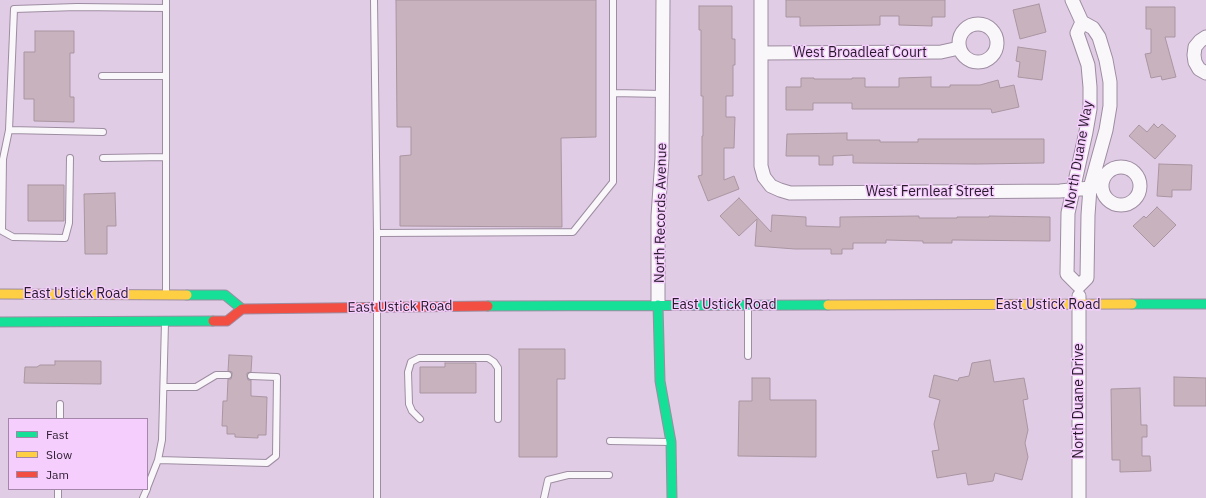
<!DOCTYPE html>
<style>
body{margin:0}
#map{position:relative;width:1206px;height:498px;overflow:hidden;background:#e1cce6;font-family:"IBM Plex Sans",sans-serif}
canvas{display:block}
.legend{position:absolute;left:8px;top:418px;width:140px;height:72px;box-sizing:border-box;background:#f5cefe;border:1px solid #a386aa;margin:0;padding:5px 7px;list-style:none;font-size:12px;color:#28192b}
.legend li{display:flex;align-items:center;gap:8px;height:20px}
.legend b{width:20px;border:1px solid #a386aa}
</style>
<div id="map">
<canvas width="1206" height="498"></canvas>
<ul class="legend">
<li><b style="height:5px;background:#16e098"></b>Fast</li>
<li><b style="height:5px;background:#ffcf43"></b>Slow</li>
<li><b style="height:5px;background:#f24e42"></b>Jam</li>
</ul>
</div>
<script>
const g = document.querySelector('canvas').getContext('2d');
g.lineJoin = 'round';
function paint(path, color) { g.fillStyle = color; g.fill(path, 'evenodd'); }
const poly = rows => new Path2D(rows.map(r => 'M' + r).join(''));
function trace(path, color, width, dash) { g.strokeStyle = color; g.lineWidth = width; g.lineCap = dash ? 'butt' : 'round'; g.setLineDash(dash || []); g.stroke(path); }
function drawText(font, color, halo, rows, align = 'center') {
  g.font = font + ' "IBM Plex Sans",sans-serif'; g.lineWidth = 3; g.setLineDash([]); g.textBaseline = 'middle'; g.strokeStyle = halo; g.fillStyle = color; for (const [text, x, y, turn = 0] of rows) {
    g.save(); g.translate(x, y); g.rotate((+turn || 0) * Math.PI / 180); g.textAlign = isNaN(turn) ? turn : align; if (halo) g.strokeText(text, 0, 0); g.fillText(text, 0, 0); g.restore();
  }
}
const building = poly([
 [396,0,596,0,596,137,561,138,562,227,400,226,400,156,411,155,411,127,397,127,396,0],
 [786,0,945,0,945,17,932,17,932,26,899,25,899,16,880,16,880,25,800,26,800,17,786,17,786,0],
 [1039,4,1046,32,1020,39,1013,10,1039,4],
 [699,6,732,6,732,39,735,39,735,65,733,65,733,96,726,96,726,117,735,117,734,148,724,148,724,180,734,176,739,189,708,201,698,176,702,175,702,136,703,136,703,96,701,96,701,30,699,30,699,6],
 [1146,7,1175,7,1175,37,1165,37,1176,77,1162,80,1161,76,1151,78,1145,54,1151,53,1151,29,1146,29,1146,7],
 [35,31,74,31,74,53,70,53,70,97,74,97,74,122,34,121,34,99,24,99,24,52,35,52,35,31],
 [1018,47,1046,51,1042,80,1018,77,1020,62,1016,61,1018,47],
 [931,77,931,87,950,87,950,85,980,85,998,80,1000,88,1014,85,1019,107,992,113,991,109,852,109,852,103,813,103,813,110,786,110,786,87,801,87,801,78,814,78,814,79,852,79,852,78,865,78,865,87,899,87,899,78,931,77],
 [1154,124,1158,128,1162,124,1176,136,1155,159,1129,136,1139,125,1147,132,1154,124],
 [847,133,847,140,880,140,880,142,918,142,918,139,1044,139,1044,163,976,164,853,163,853,155,833,156,833,165,819,165,819,156,786,156,787,134,847,133],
 [1159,164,1192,165,1191,190,1172,190,1172,197,1157,196,1159,164],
 [28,185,64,185,64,221,28,221,28,185],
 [115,193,116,226,107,226,107,254,85,254,84,194,115,193],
 [739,198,771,232,772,215,806,217,806,226,840,227,840,217,919,216,919,218,957,218,957,217,989,217,989,216,1050,217,1050,241,952,240,952,243,923,243,923,241,886,240,886,243,853,243,853,249,842,249,842,254,831,254,831,249,795,249,755,246,757,219,739,236,720,216,739,198],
 [1157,207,1176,225,1154,247,1133,226,1144,216,1146,218,1157,207],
 [519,349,565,349,565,379,557,379,557,457,519,457,519,349],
 [229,355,252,356,251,372,247,373,247,376,248,380,251,380,251,396,267,397,266,435,258,435,258,438,235,437,235,434,227,434,227,426,222,426,223,401,227,401,228,379,231,379,232,375,232,372,228,371,229,355],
 [990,360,994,382,1024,378,1028,399,1023,400,1028,430,1025,443,1028,457,1022,480,995,473,993,481,968,485,966,473,937,478,932,451,939,450,934,424,940,400,929,397,934,375,958,381,959,378,969,376,972,363,990,360],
 [55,361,101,361,101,384,24,383,25,367,37,367,40,365,55,365,55,361],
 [445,363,476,363,476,393,420,393,420,367,445,367,445,363],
 [1174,377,1206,378,1206,406,1174,406,1174,377],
 [752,378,770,378,770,400,816,400,816,457,738,456,739,401,752,401,752,378],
 [1140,388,1141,425,1147,425,1147,437,1142,437,1142,456,1150,456,1151,471,1120,472,1120,460,1112,460,1111,389,1140,388]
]);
paint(building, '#c7b2bd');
trace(building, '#a995a1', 1);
const lane = poly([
 [374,0,377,233,377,498],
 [102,76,166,76],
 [613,93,663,94],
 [9,130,3,159,2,231,13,237,65,238,69,223,70,158],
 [103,132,9,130,14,9,77,7,166,8],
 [103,158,166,157],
 [377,233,573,232,613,182,613,0],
 [166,292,166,0],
 [748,356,748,307],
 [164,387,196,387,216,375,228,375],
 [60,419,60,404],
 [420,419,412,411,409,404,408,372,411,362,419,358,488,358,494,362,498,368,498,419],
 [610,441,670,442],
 [158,460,267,463,276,456,277,377,251,376],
 [147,488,158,460,162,440,165,322],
 [58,498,58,489],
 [143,498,147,489],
 [544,498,548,480,568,475,609,475]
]);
const street = poly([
 [761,0,761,166,764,177,771,186,780,190,790,193,1060,191,1090,188,1102,185],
 [1072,0,1082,22],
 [1082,22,1093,28,1099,37,1106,60,1110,82,1110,106,1106,130,1090,188,1088,215,1087,278,1079,286,1067,274,1068,213,1086,132,1090,109,1090,87,1088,65,1077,33,1082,22],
 '959 43a19 19 0 1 1 38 0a19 19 0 1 1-38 0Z',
 [1206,37,1200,41,1195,47,1194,55,1195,62,1199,69,1206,73],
 [761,53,941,52,959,48],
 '1102 186a19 19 0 1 1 38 0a19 19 0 1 1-38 0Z',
 [658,305,658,216,662,158,663,0],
 [1079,498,1079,296]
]);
const fast = poly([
 [187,295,225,295,242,309],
 [1132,304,1206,304],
 [658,305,660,381,671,442,672,498],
 [488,306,828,305],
 [0,322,213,321]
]);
const slow = poly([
 [0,294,187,295],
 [828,305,1132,304]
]);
const jam = poly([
 [213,321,227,321,242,309,488,306]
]);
trace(lane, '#9d8da1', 8);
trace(street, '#9d8da1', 15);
trace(fast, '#9d8da1', 11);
trace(slow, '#9d8da1', 11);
trace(jam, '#9d8da1', 11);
trace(lane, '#faf7fb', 6);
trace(street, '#faf7fb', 13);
trace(fast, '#16e098', 9);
trace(slow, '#ffcf43', 9);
trace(jam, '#f24e42', 9);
drawText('14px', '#28192b', '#f5cefe', [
 ["West Broadleaf Court",860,53],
 ["North Duane Way",1079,155,-80],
 ["West Fernleaf Street",930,192],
 ["North Records Avenue",661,213,-89],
 ["East Ustick Road",76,294],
 ["East Ustick Road",724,305],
 ["East Ustick Road",1048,305],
 ["East Ustick Road",400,307,-1],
 ["North Duane Drive",1079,401,-90]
]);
</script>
